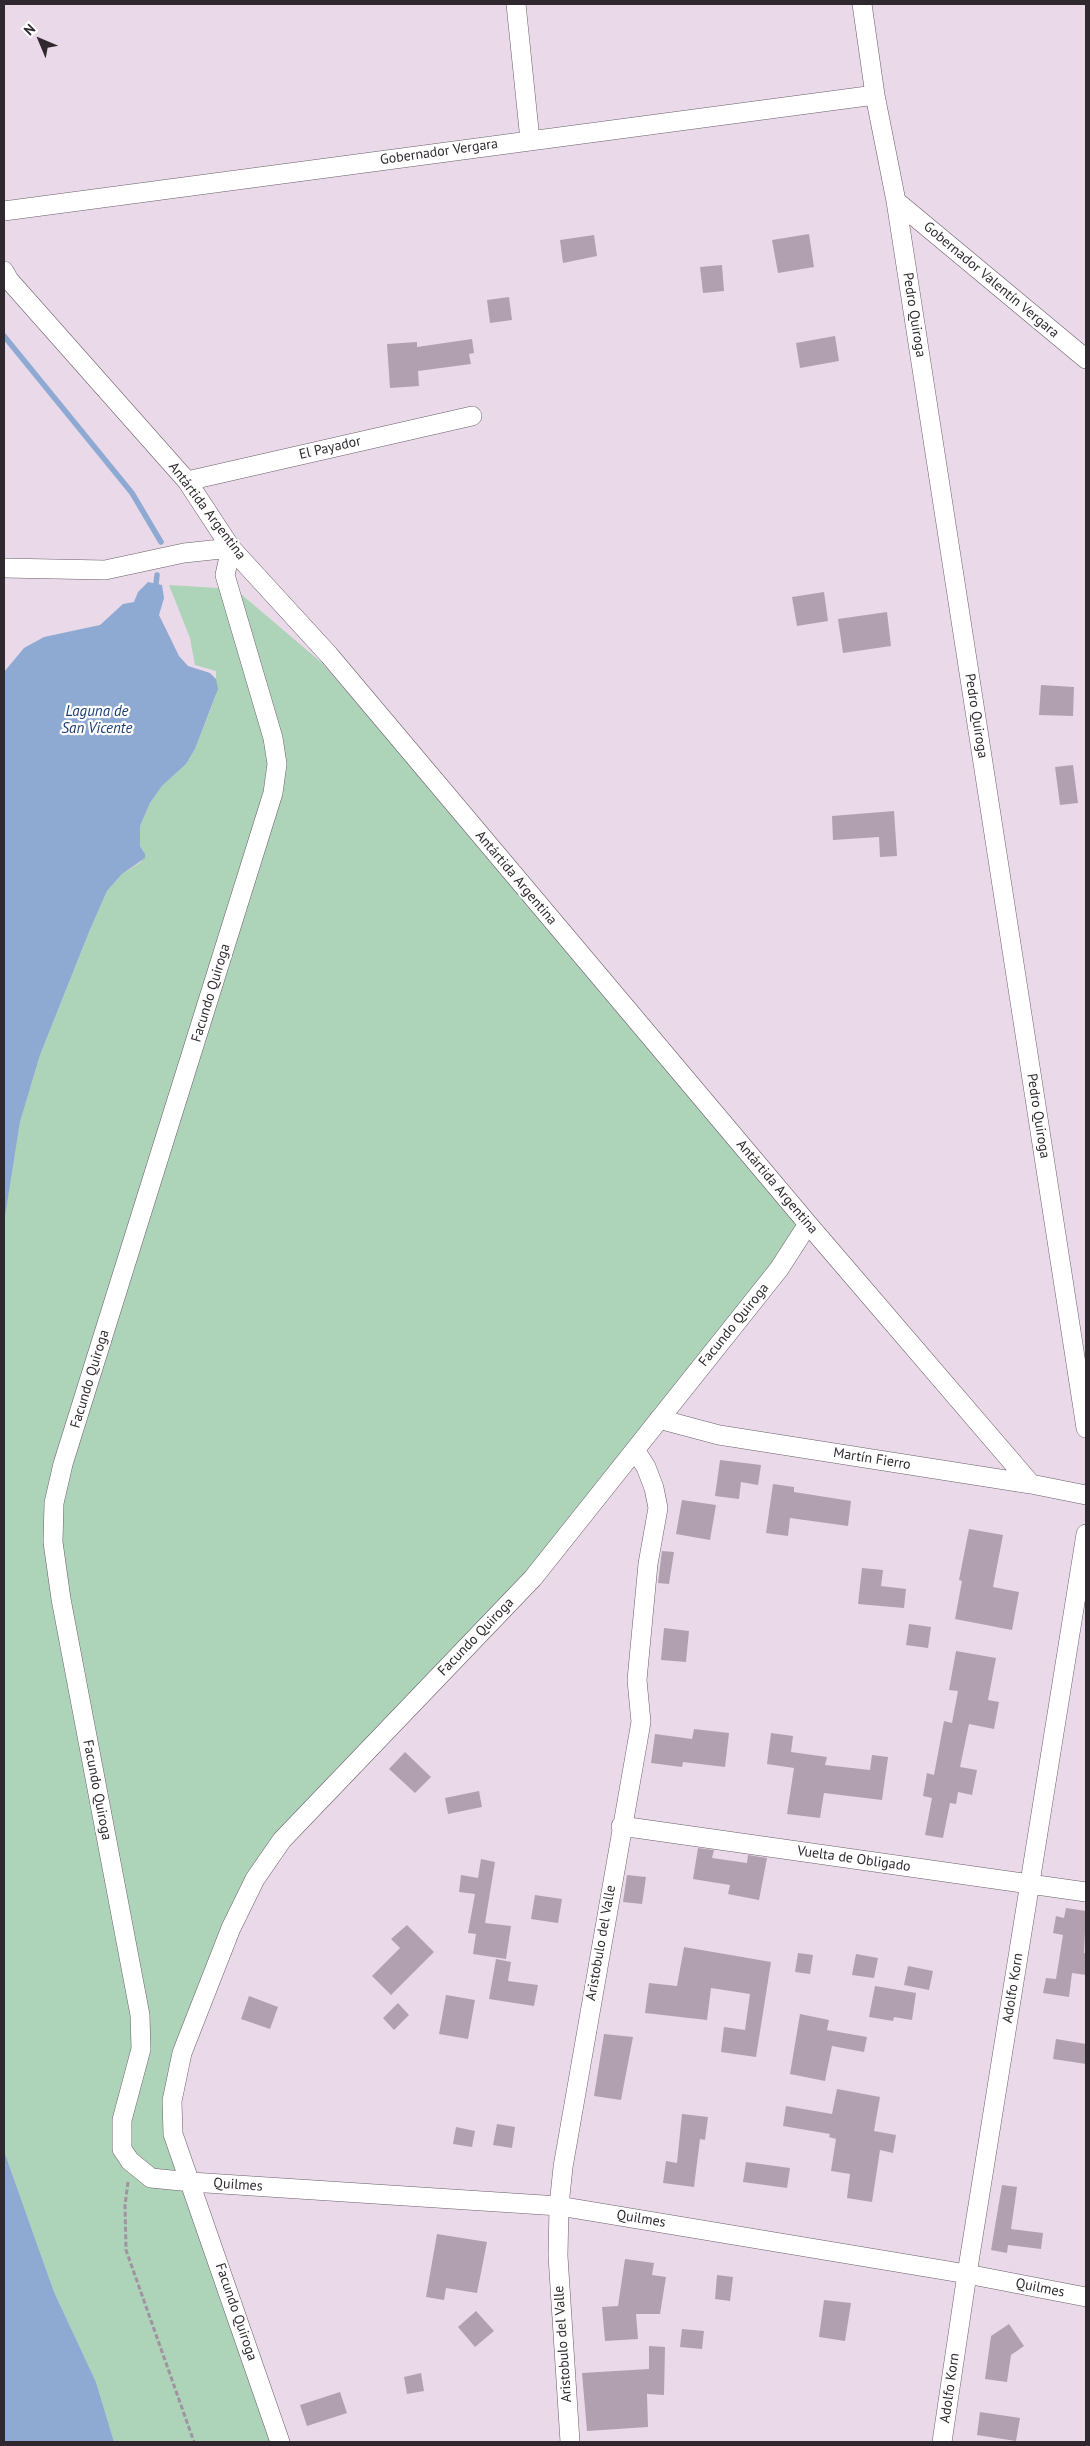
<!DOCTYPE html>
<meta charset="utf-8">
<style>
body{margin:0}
#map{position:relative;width:1090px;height:2446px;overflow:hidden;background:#ead9e9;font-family:"PT Sans",sans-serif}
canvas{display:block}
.frame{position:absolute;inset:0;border:5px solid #2f292f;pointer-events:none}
.north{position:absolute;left:15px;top:15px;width:50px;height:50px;-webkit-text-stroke:4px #fff;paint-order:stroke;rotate:315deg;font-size:14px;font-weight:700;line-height:20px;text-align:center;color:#2f292f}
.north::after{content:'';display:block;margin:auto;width:18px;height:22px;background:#2f292f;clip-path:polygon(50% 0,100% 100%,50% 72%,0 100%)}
</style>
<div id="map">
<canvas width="1090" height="2446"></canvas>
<div class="frame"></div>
<div class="north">N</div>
</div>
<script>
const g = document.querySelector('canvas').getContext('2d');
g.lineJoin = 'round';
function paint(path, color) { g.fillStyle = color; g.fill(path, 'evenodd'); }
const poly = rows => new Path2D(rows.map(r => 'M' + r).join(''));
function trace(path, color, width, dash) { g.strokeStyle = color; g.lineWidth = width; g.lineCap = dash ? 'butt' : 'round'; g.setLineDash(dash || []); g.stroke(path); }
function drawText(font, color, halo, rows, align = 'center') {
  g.font = font + ' "PT Sans",sans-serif'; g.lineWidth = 4.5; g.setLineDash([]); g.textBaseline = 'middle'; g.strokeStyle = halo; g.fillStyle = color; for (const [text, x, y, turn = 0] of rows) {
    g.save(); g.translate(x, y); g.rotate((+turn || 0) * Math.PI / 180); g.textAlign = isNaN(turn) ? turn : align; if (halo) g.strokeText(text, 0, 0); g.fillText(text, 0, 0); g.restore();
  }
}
paint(poly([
 [169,585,235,589,322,663,808,1224,602,1494,255,1879,172,2101,277,2442,114,2442,96,2382,54,2292,4,2151,4,1221,20,1122,40,1055,89,932,107,891,122,874,141,862,145,854,140,846,140,826,150,803,162,786,186,764,195,749,216,695,216,671,195,665,190,638]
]), '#add3b9');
paint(poly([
 [148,582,162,585,164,598,159,615,179,656,188,666,210,673,216,679,218,689,195,749,186,764,162,786,150,803,140,826,140,846,145,854,145,858,122,874,107,891,89,932,40,1055,20,1122,4,1223,4,672,24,648,44,637,100,625,123,604,134,602,138,592],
 [4,2151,54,2292,96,2382,114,2442,4,2442]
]), '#8ea9d2');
trace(poly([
 [4,336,132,493,161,542],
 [156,584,157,575]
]), '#8ea9d2', 5.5);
paint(poly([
 [809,234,814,267,778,273,772,240],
 [594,235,597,256,563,263,560,240],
 [722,265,724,291,703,293,700,267],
 [509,297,512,320,490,323,487,300],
 [835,336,839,361,800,368,796,343],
 [472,339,474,353,469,354,471,364,418,371,419,386,390,388,387,344,417,342,417,347],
 [824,592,828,621,797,626,792,597],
 [887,612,891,646,843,653,838,619],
 [1041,685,1074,687,1073,716,1039,715],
 [1073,765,1078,803,1060,805,1055,767],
 [894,811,897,856,880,857,879,837,833,840,832,816],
 [720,1460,761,1465,758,1485,741,1482,739,1499,715,1496],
 [773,1484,794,1487,794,1492,851,1501,848,1526,790,1518,788,1536,766,1533],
 [682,1500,716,1505,710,1540,676,1534],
 [969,1529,1003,1535,993,1587,1019,1592,1012,1630,955,1619,962,1581,959,1580],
 [662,1551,674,1552,669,1584,658,1583],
 [862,1568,883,1570,881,1586,906,1589,904,1608,858,1604],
 [909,1624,931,1627,928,1648,906,1645],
 [664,1628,689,1631,686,1662,661,1660],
 [956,1651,996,1658,988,1700,999,1702,994,1729,969,1724,960,1767,977,1770,972,1795,958,1792,956,1804,950,1803,943,1838,925,1835,932,1798,923,1796,927,1773,934,1775,944,1721,952,1723,958,1691,949,1690],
 [694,1729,729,1733,725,1767,683,1762,682,1767,651,1763,655,1734,692,1739],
 [771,1733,793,1736,791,1752,827,1757,825,1765,870,1770,872,1755,888,1757,882,1800,824,1793,820,1818,787,1814,794,1768,767,1764],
 [405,1752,431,1777,415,1793,389,1769],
 [479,1791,482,1807,448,1814,445,1798],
 [698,1848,714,1850,712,1858,747,1863,748,1855,767,1858,759,1900,728,1894,730,1885,693,1879],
 [481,1859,495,1862,485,1923,511,1926,506,1959,473,1954,476,1934,468,1933,475,1894,459,1892,461,1875,478,1878],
 [627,1875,646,1877,642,1904,623,1902],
 [535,1895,562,1899,558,1923,531,1919],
 [1066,1908,1086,1911,1084,1953,1086,1953,1086,1975,1072,1973,1069,1997,1043,1993,1046,1978,1056,1979,1063,1935,1053,1933,1056,1916,1064,1918],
 [407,1925,434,1952,391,1995,372,1976,400,1948,391,1939],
 [684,1947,771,1962,756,2057,721,2052,724,2027,745,2030,750,1994,711,1988,707,2020,645,2013,649,1983,677,1986],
 [798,1953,813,1955,810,1974,795,1972],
 [856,1954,878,1958,874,1978,852,1975],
 [496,1959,511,1962,508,1981,538,1985,534,2006,489,1999],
 [908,1966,933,1971,929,1990,904,1985],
 [875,1986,916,1993,912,2020,894,2017,893,2021,869,2017],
 [446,1995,475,2000,468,2039,439,2034],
 [249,1996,278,2007,270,2029,241,2019],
 [398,2003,409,2015,394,2030,383,2018],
 [800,2014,829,2020,827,2030,867,2037,864,2052,832,2046,825,2081,790,2074],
 [604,2034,633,2037,621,2100,594,2096],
 [1056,2039,1086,2044,1086,2064,1053,2059],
 [837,2089,880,2097,874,2131,896,2135,893,2153,880,2150,872,2202,847,2198,850,2174,831,2171,836,2139,829,2137,830,2134,783,2126,786,2106,832,2114],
 [682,2114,708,2117,705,2140,700,2139,694,2187,663,2183,666,2161,677,2163],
 [497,2124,515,2127,512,2148,493,2145],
 [456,2127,475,2131,472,2147,453,2144],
 [746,2162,790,2168,787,2188,743,2182],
 [1002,2185,1017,2187,1011,2229,1043,2233,1041,2249,1008,2245,1007,2253,991,2250],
 [437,2234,487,2242,477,2293,446,2288,444,2300,426,2297],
 [625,2259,654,2263,652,2275,666,2277,660,2314,636,2314,638,2339,605,2341,602,2307,618,2306],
 [717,2275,733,2277,730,2301,715,2299],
 [824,2300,851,2303,845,2341,819,2337],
 [476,2311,494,2331,475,2347,458,2327],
 [1009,2324,1024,2346,1011,2355,1007,2382,985,2379,991,2336],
 [682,2329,704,2331,702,2349,680,2347],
 [649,2346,665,2347,664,2395,647,2394,648,2427,587,2431,582,2373,649,2369],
 [421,2373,424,2391,407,2394,404,2377],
 [340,2392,347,2413,307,2426,300,2405],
 [980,2412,1020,2418,1016,2441,977,2435]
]), '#b1a1b0');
const street = poly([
 [516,4,530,140],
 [862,4,875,95,896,201,1086,1428],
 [896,201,1086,359],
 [4,211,875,95],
 [4,271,9,280,187,481,231,548,329,655,808,1224,1031,1484],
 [187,481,472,416],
 [4,568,105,570,184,553,231,548,225,575,273,738,277,764,273,793,63,1464,54,1503,53,1542,61,1599,140,2015,141,2049,122,2120,122,2149,130,2161,151,2178,191,2182,559,2206,967,2274,1086,2297],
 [659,1419,719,1435,1031,1484,1086,1495],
 [621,1826,1086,1892],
 [280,2442,173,2134,172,2101,182,2053,231,1928,255,1879,282,1840,533,1578,779,1269,808,1224],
 [570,2442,558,2256,559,2206,563,2167,641,1722,637,1680,648,1564,658,1508,654,1488,646,1467,635,1450],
 [942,2442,967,2274,1086,1534]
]);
trace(street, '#6b5d6a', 20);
trace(poly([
 [128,2182,125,2205,126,2250,194,2442]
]), '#a094a0', 3, [5, 2.5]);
trace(street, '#fff', 19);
drawText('14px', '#2f292f', '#fff', [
 ["Gobernador Vergara",439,152,-8],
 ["Gobernador Valentín Vergara",991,280,40],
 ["Pedro Quiroga",914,315,81],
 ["El Payador",330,448,-13],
 ["Antártida Argentina",207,511,53],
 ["Pedro Quiroga",976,716,81],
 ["Antártida Argentina",516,878,50],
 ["Facundo Quiroga",211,993,-73],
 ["Pedro Quiroga",1038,1116,81],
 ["Antártida Argentina",777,1187,50],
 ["Facundo Quiroga",734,1325,-51],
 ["Facundo Quiroga",90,1379,-73],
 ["Martín Fierro",872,1459,9],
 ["Facundo Quiroga",476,1637,-46],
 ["Facundo Quiroga",97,1790,79],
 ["Vuelta de Obligado",854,1859,8],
 ["Aristobulo del Valle",601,1943,-80],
 ["Adolfo Korn",1013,1988,-81],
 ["Quilmes",238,2185,4],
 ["Quilmes",641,2219,9],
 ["Quilmes",1040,2288,11],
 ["Facundo Quiroga",236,2312,71],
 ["Aristobulo del Valle",563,2344,-94],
 ["Adolfo Korn",950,2388,-82]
]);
drawText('italic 15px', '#1b3c70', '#fff', [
 ["Laguna de",97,712],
 ["San Vicente",97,729]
]);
</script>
